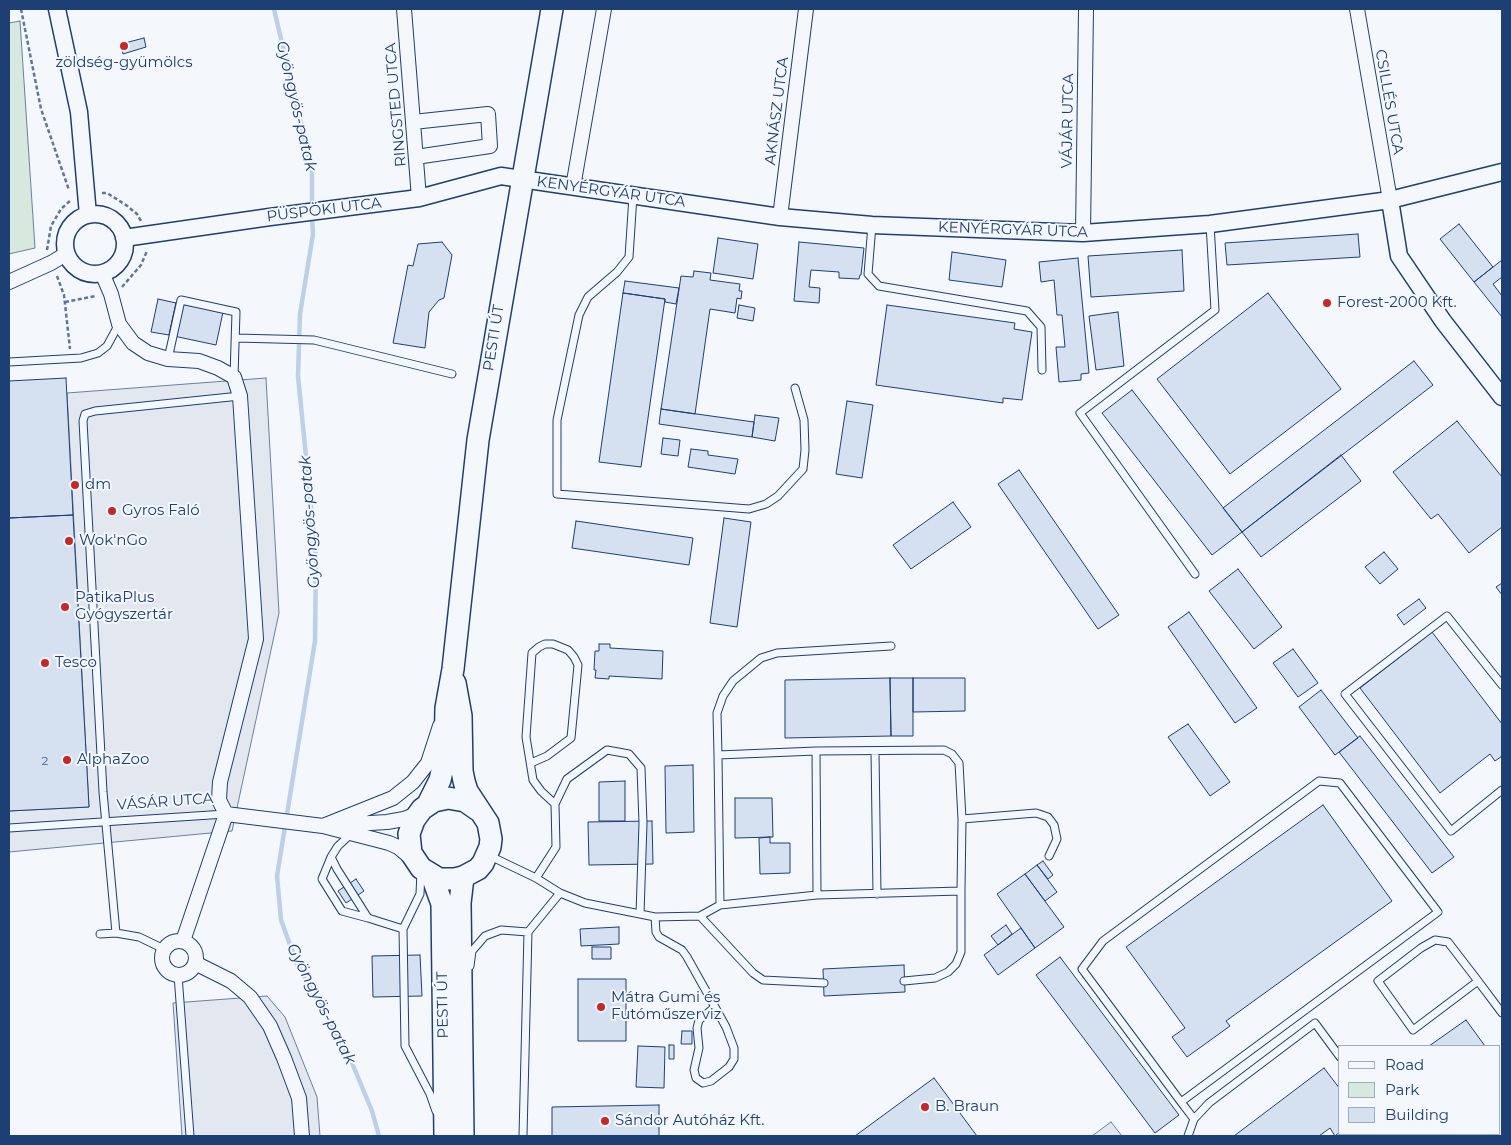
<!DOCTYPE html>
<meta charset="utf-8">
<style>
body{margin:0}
#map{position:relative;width:1511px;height:1145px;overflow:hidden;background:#f4f7fb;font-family:Montserrat,sans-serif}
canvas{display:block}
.frame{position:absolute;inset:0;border:10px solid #1d3f73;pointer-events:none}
.legend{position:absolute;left:1338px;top:1045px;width:162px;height:90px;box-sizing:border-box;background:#f4f7fb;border:1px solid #9eadc5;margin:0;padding:6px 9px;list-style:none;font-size:15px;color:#1d3f73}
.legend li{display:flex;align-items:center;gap:10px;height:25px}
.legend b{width:25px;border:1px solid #9eadc5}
</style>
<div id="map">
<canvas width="1511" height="1145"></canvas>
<div class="frame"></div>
<ul class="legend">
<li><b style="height:6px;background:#f4f7fb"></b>Road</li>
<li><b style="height:14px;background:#d7e8df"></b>Park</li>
<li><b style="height:14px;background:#d5e0f0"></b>Building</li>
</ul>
</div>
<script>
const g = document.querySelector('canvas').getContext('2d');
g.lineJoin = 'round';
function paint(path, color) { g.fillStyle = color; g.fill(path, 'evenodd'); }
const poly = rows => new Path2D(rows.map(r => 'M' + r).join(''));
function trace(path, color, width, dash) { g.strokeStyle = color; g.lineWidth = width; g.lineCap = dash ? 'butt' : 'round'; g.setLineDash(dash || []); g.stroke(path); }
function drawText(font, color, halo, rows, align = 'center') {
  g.font = font + ' Montserrat,sans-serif'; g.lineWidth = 4; g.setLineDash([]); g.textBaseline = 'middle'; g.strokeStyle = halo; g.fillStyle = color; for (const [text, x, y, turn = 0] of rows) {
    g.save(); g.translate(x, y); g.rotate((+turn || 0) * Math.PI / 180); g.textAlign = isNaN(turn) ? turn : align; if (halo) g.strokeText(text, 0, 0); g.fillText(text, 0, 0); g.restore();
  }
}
const green = poly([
 [20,21,35,248,9,254,9,23,20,21]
]);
paint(green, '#d7e8df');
trace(green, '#687fa3', 1);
const parking = poly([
 [266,378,279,613,232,831,9,852,9,811,89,807,67,393,266,378],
 [267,996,285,1017,317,1097,320,1136,182,1136,173,1003,267,996],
 [1111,1122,1122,1136,1092,1136,1111,1122]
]);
paint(parking, '#e3e8f0');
trace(parking, '#687fa3', 1);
trace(poly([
 [274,9,312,170,312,208],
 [312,216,313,234,300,314,298,376,316,557,315,641,277,876,281,920,297,964,350,1058,372,1111,379,1136]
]), '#bed0e5', 4.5);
const building = poly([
 [144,38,146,47,123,54,121,44,144,38],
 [1459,224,1493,267,1474,282,1440,239,1459,224],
 [1358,234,1360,257,1227,265,1225,243,1358,234],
 [718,238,758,244,753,279,713,273,718,238],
 [442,242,452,255,444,298,439,300,429,312,425,348,393,343,408,265,413,266,418,244,442,242],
 [799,242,864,248,861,275,860,275,859,279,839,278,839,272,811,270,809,287,820,288,819,303,794,301,799,242],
 [1182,250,1184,291,1091,297,1088,256,1182,250],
 [952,252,1006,260,1002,287,949,280,952,252],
 [1078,258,1089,373,1081,374,1081,380,1059,382,1056,347,1065,347,1062,315,1057,315,1054,280,1041,282,1039,262,1078,258],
 [1502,260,1502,277,1493,284,1502,296,1502,317,1474,282,1502,260],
 [694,271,711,273,710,280,740,284,739,291,742,291,741,299,737,298,735,313,710,309,695,414,661,409,681,276,693,277,694,271],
 [625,281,679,288,676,304,665,302,665,299,623,293,625,281],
 [623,293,665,299,641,467,599,462,623,293],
 [1268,293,1341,389,1230,474,1157,379,1268,293],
 [158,299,176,303,169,335,151,332,158,299],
 [176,303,223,312,216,345,169,335,176,303],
 [739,305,755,308,753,321,737,318,739,305],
 [887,305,1015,323,1014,329,1032,332,1022,400,1003,398,1003,403,876,385,887,305],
 [1118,312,1124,366,1096,370,1089,316,1118,312],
 [1414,361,1433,385,1242,532,1223,508,1414,361],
 [66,378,73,515,9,518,9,381,66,378],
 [1132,390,1242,532,1212,555,1102,413,1132,390],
 [847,401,873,405,862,478,836,474,847,401],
 [661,409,754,422,752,437,659,424,661,409],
 [755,415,779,418,775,441,752,437,755,415],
 [1457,421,1502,477,1502,527,1469,553,1438,514,1431,519,1393,472,1457,421],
 [663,438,680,440,678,456,661,454,663,438],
 [691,449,708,451,708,455,738,459,735,474,688,467,691,449],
 [1341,455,1361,481,1261,557,1242,532,1341,455],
 [1019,470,1119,615,1098,629,998,484,1019,470],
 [953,502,971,527,911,569,893,545,953,502],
 [73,515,89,807,9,811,9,518,73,515],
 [724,518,751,522,737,627,710,623,724,518],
 [576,521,693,538,689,565,572,548,576,521],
 [1384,552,1398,569,1380,584,1365,567,1384,552],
 [1238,569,1282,627,1254,649,1209,591,1238,569],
 [1502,583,1502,595,1496,587,1502,583],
 [1419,599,1426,608,1404,625,1397,615,1419,599],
 [1189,612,1257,708,1235,723,1168,627,1189,612],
 [1432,632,1502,724,1502,756,1495,761,1490,754,1440,793,1360,688,1432,632],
 [599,644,610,644,610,648,663,651,662,679,609,676,609,679,595,678,596,670,594,670,595,651,599,651,599,644],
 [1293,649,1318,683,1298,697,1273,663,1293,649],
 [890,678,913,678,913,736,891,736,890,678],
 [890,678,891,736,785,738,785,680,890,678],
 [913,678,965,678,965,711,913,712,913,678],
 [1321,690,1358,738,1335,755,1299,707,1321,690],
 [1188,724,1230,782,1210,796,1168,737,1188,724],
 [1360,736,1454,857,1432,873,1339,752,1360,736],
 [693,765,694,832,666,833,665,766,693,765],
 [625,781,625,821,599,821,599,782,625,781],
 [735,798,772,798,773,837,735,838,735,798],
 [1323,805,1392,901,1226,1021,1230,1026,1187,1057,1172,1037,1185,1028,1126,947,1323,805],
 [652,821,653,864,589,865,588,822,652,821],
 [770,837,770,843,790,843,790,873,760,874,759,838,770,837],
 [1043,861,1053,875,1048,879,1037,865,1043,861],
 [1037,865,1057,892,1045,901,1025,874,1037,865],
 [1025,874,1064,927,1035,948,997,894,1025,874],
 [356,879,364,891,346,903,338,891,356,879],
 [1006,925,1012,934,998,945,991,936,1006,925],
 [619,927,619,944,581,946,580,929,619,927],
 [1021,928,1035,948,998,975,984,955,1021,928],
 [592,947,611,947,611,959,592,959,592,947],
 [420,955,422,996,373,997,372,956,420,955],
 [1060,957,1179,1115,1155,1133,1036,975,1060,957],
 [904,965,905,992,824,996,823,969,904,965],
 [578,979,626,979,626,1041,578,1041,578,979],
 [1466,1020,1485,1046,1429,1046,1466,1020],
 [682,1031,692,1031,692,1044,681,1044,682,1031],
 [669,1045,674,1045,674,1059,669,1059,669,1045],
 [638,1046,665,1047,664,1088,636,1087,638,1046],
 [1324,1068,1340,1089,1340,1132,1335,1136,1330,1128,1319,1136,1234,1136,1324,1068],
 [934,1078,977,1136,855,1136,934,1078],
 [659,1105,659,1136,552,1136,552,1107,659,1105]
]);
paint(building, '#d5e0f0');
trace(building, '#1d3f73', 1);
const service = poly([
 [633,196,629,257,617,272,588,297,579,315,557,420,557,494,749,509,766,504,778,496,803,469,805,450,804,420,795,388],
 [872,225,868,274,879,286,1027,311,1041,327,1042,370],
 [236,338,314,340,452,374],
 [168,359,181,300,236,312,234,377],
 [9,362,81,358,98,353,107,346,119,324],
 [1195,574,1080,413,1215,310,1210,224],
 [1502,685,1447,616,1345,694,1451,831,1502,790],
 [816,751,817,895],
 [875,751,877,894],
 [718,755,717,713,723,696,733,681,761,658,777,653,891,646],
 [531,763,547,756,571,738,578,665,574,657,568,650,553,644,545,644,539,647,532,653,526,737,533,780,541,791,555,804],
 [962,819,1036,813,1048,817,1054,825,1057,839,1049,856],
 [9,828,226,814],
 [351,834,338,846,331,857,337,869,368,918,403,929],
 [488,855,536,878,560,893,585,903,655,917,700,916,720,905,817,895,961,891,962,819,959,763,952,754,944,750,816,751,718,755,720,905],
 [331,857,322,879,342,911,368,918],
 [421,871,420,894,403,929,405,1046,430,1094,436,1111],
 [536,878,556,847,555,804,567,779,607,750,629,754,641,768,643,823,640,914],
 [700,916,753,973,763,980,824,983],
 [655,917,656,932,659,937,682,950,687,957,715,1007,726,1027,734,1048,734,1059,729,1067,711,1081,703,1083,696,1078,694,1070,699,1048,697,1028,699,1020,715,1007],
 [116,933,103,792,83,421,85,414,95,411,240,396],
 [100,934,116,933,139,937,164,949],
 [470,966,472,951,485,936,501,930,528,932],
 [178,975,190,1136],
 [904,981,935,978,948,972,956,964,961,952,961,891],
 [1478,981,1413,1030,1378,981,1421,948,1435,940,1448,942,1478,981,1502,1013],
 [1181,1102,1438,912,1340,783,1319,781,1103,941,1082,969,1181,1102,1194,1119],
 [1397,1134,1399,1136],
 [523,1136,528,932,560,893],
 [1188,1136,1194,1119,1209,1103,1315,1023,1340,1057]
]);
const minor = poly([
 [404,9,419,198],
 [1357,9,1390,200],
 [413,122,488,114,490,146,416,157],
 [573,187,604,9],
 [780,217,806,9],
 [1083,233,1086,9],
 [102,273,111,294,119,324,133,343,148,353,168,359,199,361,218,368,234,377,240,396,256,639,220,782,219,800,226,814,183,941],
 [9,282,51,263,66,254],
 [226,814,323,826,389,843,398,847,414,860],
 [336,825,387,822,404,819,417,814],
 [323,826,393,798,413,782,428,763,440,726],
 '162 958a17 17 0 1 1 34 0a17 17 0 1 1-34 0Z',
 [195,963,231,981,250,997,270,1026,284,1058,299,1098,302,1136]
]);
const tertiary = poly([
 [57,9,79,112,88,215],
 [1390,200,1399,256,1443,321,1502,397],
 '65 244a30 30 0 1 1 60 0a30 30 0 1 1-60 0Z',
 [124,238,270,217,419,198,501,176,780,217,872,225,1083,233,1210,224,1390,200,1502,172]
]);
const primary = poly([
 [455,683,461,716,462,771,464,781,467,791,488,823,491,839,490,847,483,863,478,869,463,877,455,879,439,879,421,868,411,853,409,834,414,820,422,809,434,801,448,798,465,801,478,810],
 [428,804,440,780,445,757,446,708,453,669,478,440,552,9],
 [432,876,442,904,445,1136],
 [463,1136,460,903,463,877]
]);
trace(service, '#1d3f73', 9);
trace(minor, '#1d3f73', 16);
trace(tertiary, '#1d3f73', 19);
trace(primary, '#1d3f73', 24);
trace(poly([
 [21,9,41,109,69,190],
 [102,193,107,193,126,205,137,214,141,221],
 [47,250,51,226,61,209,71,200],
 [57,276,64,295,70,349],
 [122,287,141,265,147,251],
 [65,302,96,296]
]), '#5e769c', 2.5, [4, 2.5]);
trace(service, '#f4f7fb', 7);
trace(minor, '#f4f7fb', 14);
trace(tertiary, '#f4f7fb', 16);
trace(primary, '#f4f7fb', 21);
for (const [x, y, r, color] of [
 [124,46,5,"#c62828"],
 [1327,303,5,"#c62828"],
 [75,485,5,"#c62828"],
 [112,511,5,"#c62828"],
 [69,541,5,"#c62828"],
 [65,607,5,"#c62828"],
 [45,663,5,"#c62828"],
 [67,760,5,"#c62828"],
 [601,1007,5,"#c62828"],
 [925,1107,5,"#c62828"],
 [605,1121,5,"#c62828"]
]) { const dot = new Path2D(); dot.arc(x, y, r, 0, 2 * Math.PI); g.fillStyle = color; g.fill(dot); trace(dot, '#f4f7fb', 2); }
drawText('12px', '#4b6792', null, [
 ["2",45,761]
]);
drawText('15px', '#1d3f73', '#f4f7fb', [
 ["zöldség-gyümölcs",124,63,"center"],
 ["Forest-2000 Kft.",1337,303],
 ["dm",85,485],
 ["Gyros Faló",122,511],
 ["Wok'nGo",79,541],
 ["PatikaPlus",75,598],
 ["Gyógyszertár",75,615],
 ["Tesco",55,663],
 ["AlphaZoo",77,760],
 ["Mátra Gumi és",611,998],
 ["Futóműszerviz",611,1015],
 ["B. Braun",935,1107],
 ["Sándor Autóház Kft.",615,1121]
], 'left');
drawText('15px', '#1d3f73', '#f4f7fb', [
 ["CSILLÉS UTCA",1389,102,80],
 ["RINGSTED UTCA",396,105,-95],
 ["AKNÁSZ UTCA",777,111,-83],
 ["VÁJÁR UTCA",1068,121,-89],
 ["KENYÉRGYÁR UTCA",611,192,8],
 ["PÜSPÖKI UTCA",324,210,-7],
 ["KENYÉRGYÁR UTCA",1013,230,2],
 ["PESTI ÚT",494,338,-81],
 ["VÁSÁR UTCA",165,802,-4],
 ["PESTI ÚT",443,1005,-91]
]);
drawText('italic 16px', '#1d3f73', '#f4f7fb', [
 ["Gyöngyös-patak",296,106,77],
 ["Gyöngyös-patak",310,522,-94],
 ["Gyöngyös-patak",321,1004,63]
]);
</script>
